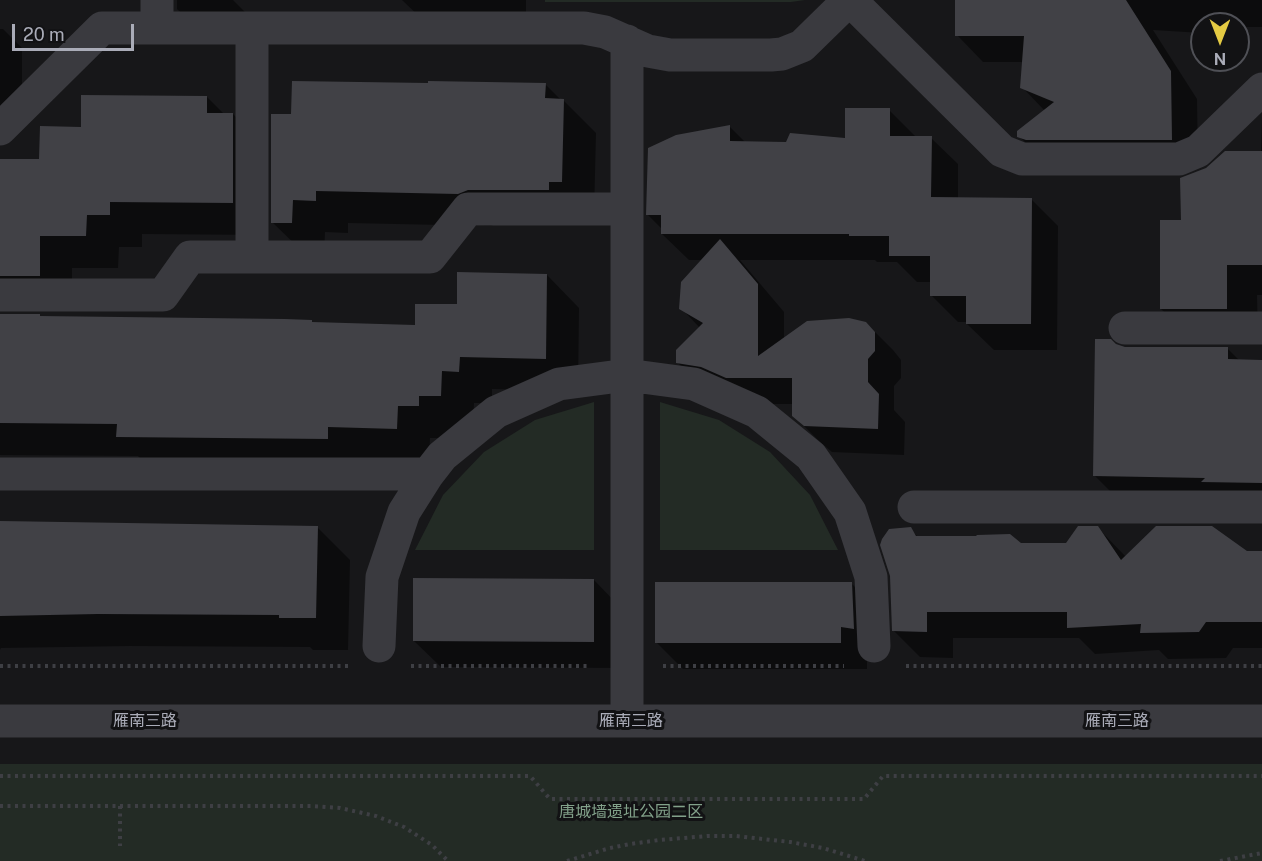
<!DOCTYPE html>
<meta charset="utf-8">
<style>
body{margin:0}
#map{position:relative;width:1262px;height:861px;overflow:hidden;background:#171719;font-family:"Public Sans",sans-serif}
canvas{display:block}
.north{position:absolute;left:1190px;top:12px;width:60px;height:60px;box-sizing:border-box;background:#121214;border:2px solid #4f5056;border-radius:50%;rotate:180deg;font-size:16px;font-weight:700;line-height:24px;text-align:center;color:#aaacb8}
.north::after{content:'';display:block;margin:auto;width:21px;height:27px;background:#e4ca43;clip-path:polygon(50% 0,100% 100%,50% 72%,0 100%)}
.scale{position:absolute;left:12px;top:24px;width:122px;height:27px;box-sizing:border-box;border:3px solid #aaacb8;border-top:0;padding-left:8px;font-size:18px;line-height:21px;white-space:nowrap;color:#aaacb8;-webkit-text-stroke:4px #121214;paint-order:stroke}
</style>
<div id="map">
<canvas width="1262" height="861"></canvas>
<div class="north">N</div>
<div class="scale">20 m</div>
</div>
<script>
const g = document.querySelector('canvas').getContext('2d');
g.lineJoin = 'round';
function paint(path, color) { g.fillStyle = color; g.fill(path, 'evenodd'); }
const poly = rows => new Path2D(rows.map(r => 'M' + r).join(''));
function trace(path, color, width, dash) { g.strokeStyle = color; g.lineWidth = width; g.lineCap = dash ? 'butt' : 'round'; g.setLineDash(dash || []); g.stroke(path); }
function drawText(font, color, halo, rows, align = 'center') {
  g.font = font + ' "Public Sans","Noto Sans SC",sans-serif'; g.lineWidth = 6; g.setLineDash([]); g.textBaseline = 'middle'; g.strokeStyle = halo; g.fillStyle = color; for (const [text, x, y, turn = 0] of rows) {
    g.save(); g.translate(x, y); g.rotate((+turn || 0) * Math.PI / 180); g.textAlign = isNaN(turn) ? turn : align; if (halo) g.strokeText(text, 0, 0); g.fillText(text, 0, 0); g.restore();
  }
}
paint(poly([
 [545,0,805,0,791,2,545,2],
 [594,402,594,550,415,550,443,495,484,452,535,420],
 [660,402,719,420,770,452,810,495,838,550,660,550],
 [0,764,1262,764,1262,861,0,861]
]), '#232b25');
paint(poly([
 [177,0,233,0,247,14,196,27,177,9],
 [402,0,526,0,526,13,426,23],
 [957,0,1262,0,1262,27,1238,27,1238,24,1202,24,1202,33,1153,30,1197,99,1198,166,1046,163,1019,136,1045,111,1022,87,1024,62,983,62,957,35],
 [0,29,3,29,22,48,22,115,0,115],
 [545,84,561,100,563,100,596,133,594,214,501,222,491,226,348,223,348,233,325,232,324,255,305,254,272,222,293,115],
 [207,97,224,114,233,114,265,147,265,235,142,234,142,247,119,247,118,268,72,268,72,308,0,300,0,160,41,160,83,128],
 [889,110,916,137,931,138,958,164,958,199,1031,199,1058,226,1057,350,994,350,967,324,967,322,958,322,932,296,932,282,917,282,897,262,877,262,875,260,740,260,784,312,784,339,866,323,893,350,901,360,901,378,894,386,894,410,905,422,904,455,832,452,820,442,793,415,793,404,753,404,704,389,677,362,700,328,681,308,703,260,689,260,662,234,662,229,647,214,729,126,746,143,787,144,847,139],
 [1262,117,1262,295,1257,295,1258,339,1192,339,1161,309,1182,222,1261,152],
 [547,275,579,308,578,391,492,389,492,403,474,403,473,428,451,438,430,438,429,461,150,469,138,456,0,455,0,315,416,326,458,306],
 [1115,346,1125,348,1227,348,1240,361,1262,362,1262,513,1126,507,1095,476],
 [0,522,317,527,350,560,348,650,313,650,310,647,131,646,1,648,0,650],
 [1097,527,1126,557,1254,558,1262,553,1262,648,1233,648,1226,658,1168,659,1159,650,1095,654,1079,638,953,638,953,658,920,657,894,631,910,529,919,538,1021,545,1067,545],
 [594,580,620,607,620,668,441,667,414,641],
 [852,584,878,610,867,653,867,669,683,669,657,643]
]), '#0007');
paint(poly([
 [955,0,1126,0,1171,71,1172,140,1026,140,1017,137,1017,131,1054,102,1020,88,1024,36,955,36],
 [292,81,428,83,428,81,546,83,545,98,564,99,562,182,549,182,549,190,468,190,458,194,316,191,316,201,293,200,292,223,271,223,271,114,291,114],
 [81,95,207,96,207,113,233,113,233,203,110,202,110,215,87,215,86,236,40,236,40,276,0,276,0,159,39,159,40,126,81,127],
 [845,108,890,108,890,136,932,136,931,197,1032,198,1031,324,966,324,966,296,930,296,930,256,889,256,889,236,849,236,849,234,661,234,661,215,646,215,648,148,676,135,730,125,730,141,786,142,790,133,845,138],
 [1225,151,1262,151,1262,265,1227,265,1227,309,1160,309,1160,220,1181,220,1180,178,1206,168],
 [720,239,758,284,758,356,807,321,849,318,866,322,875,332,875,351,868,359,868,382,879,394,878,429,804,426,792,416,792,378,726,378,701,367,676,363,676,350,703,323,679,309,681,282],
 [457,272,547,274,546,359,460,357,459,372,442,371,441,396,419,396,419,406,398,406,397,429,328,427,328,439,116,437,117,424,0,423,0,314,40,314,40,316,285,319,312,320,312,322,415,325,415,304,457,304],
 [1095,339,1111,339,1116,344,1125,347,1228,347,1228,359,1262,360,1262,483,1201,482,1205,478,1093,476],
 [0,521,318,526,316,618,279,618,279,615,98,614,0,616],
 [1078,526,1098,526,1121,560,1156,526,1212,526,1247,551,1262,551,1262,622,1206,622,1199,632,1140,633,1141,624,1067,628,1067,612,927,612,927,632,892,631,890,576,880,545,882,539,889,529,911,527,916,536,976,536,977,535,1010,534,1021,543,1066,543],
 [413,578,594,579,594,642,413,641],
 [655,582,852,582,854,629,841,627,841,643,655,643]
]), '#414146');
trace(poly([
 [0,666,349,666],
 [411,666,589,666],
 [663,666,844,666],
 [906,666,1262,666],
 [0,776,530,776,550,799,864,799,883,776,1262,776],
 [0,806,311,806,340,808,376,816,404,827,432,845,448,861],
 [120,806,120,846],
 [567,861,610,848,630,844,659,840,708,836,736,836,790,842,823,848,865,861],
 [1220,861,1262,853]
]), '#3e3f44', 4, [3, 4.5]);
trace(poly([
 [157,0,157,28],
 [850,0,994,143,1002,151,1022,159,1179,159,1198,151,1262,89],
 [252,28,252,257,430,257,468,209,627,209],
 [627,41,627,721],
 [0,129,102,28,584,28,605,32,648,51,670,55,771,55,782,54,802,46,849,0],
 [0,295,163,295,190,257,252,257],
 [1125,328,1262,328],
 [0,474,428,474],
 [914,507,1262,507],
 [379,646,382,577,404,512,428,474,442,456,496,412,559,384,627,375,694,384,757,412,811,456,850,512,871,577,874,646],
 [0,721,1262,721]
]), '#3a3a3f', 33);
drawText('16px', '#aaacb8', '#121214', [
 ["雁南三路",145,721],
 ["雁南三路",631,721],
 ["雁南三路",1117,721]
]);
drawText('16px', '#82a18a', '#121214', [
 ["唐城墙遗址公园二区",631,812]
]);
</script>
